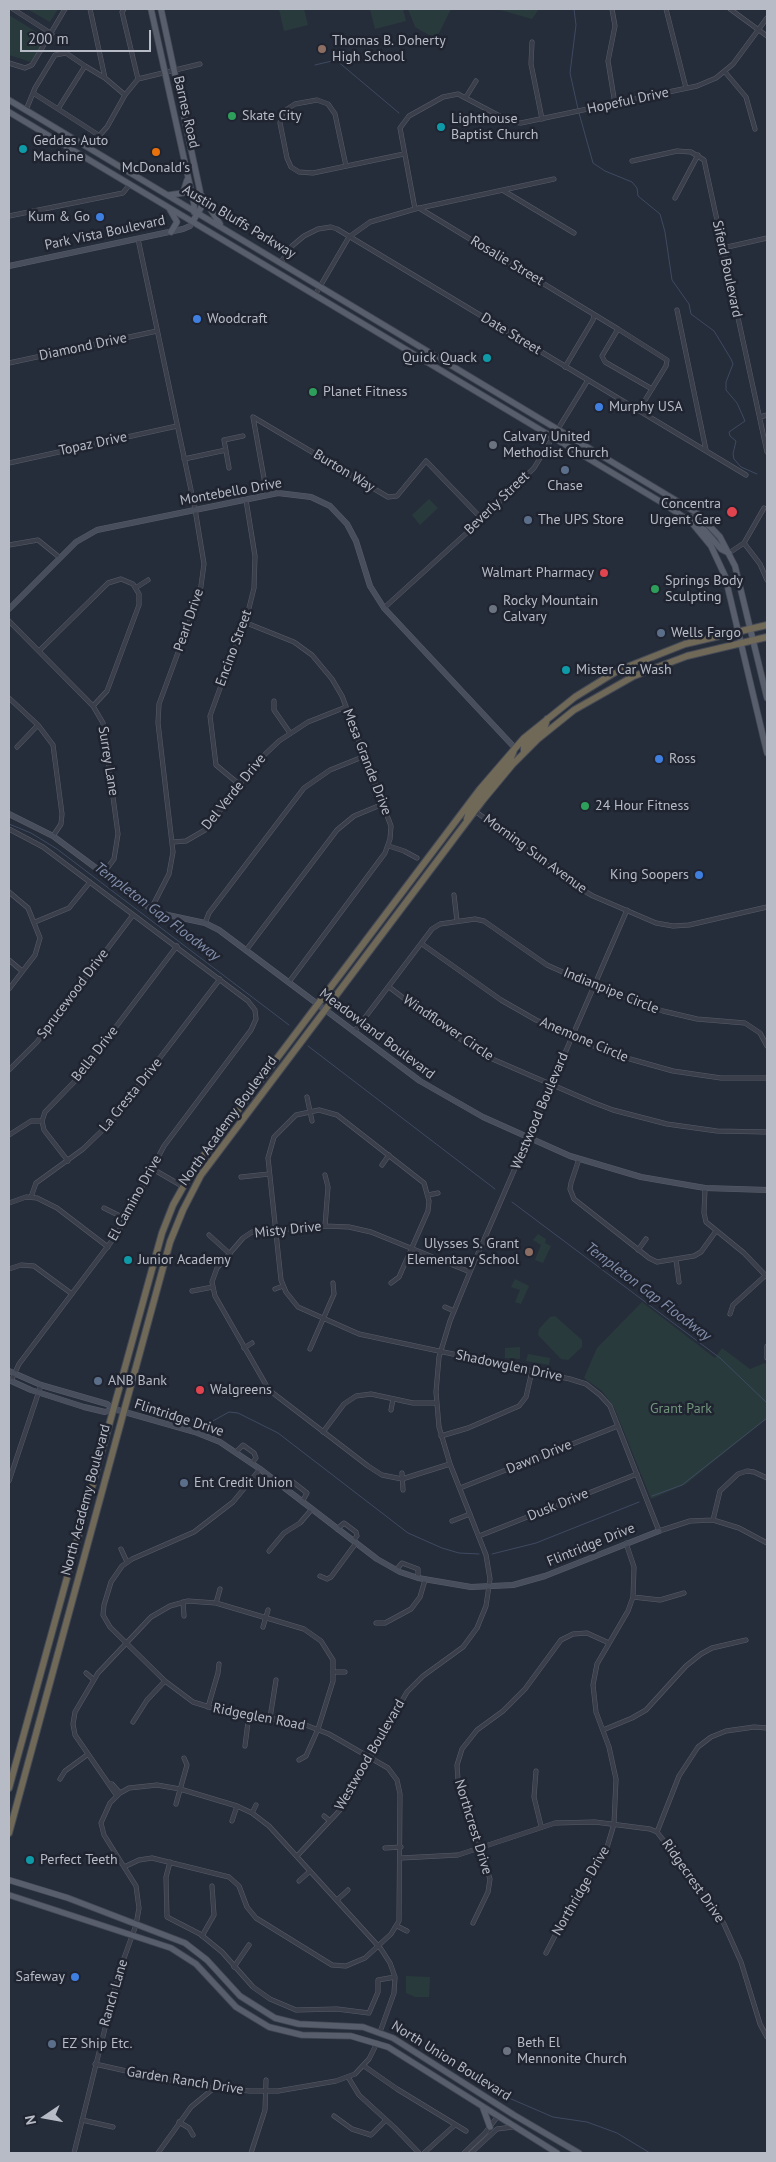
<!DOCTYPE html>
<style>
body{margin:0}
#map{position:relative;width:776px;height:2162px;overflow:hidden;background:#262d3a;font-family:"PT Sans",sans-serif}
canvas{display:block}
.frame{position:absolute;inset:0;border:10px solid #b6bbc6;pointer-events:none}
.north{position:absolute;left:20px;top:2092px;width:50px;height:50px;-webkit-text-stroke:4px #1f2430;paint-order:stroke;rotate:258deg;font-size:14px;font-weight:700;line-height:20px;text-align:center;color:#b6bbc6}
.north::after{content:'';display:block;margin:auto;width:18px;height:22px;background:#b6bbc6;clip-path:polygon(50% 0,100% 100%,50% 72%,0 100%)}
.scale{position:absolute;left:20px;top:30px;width:131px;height:22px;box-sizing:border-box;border:2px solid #b6bbc6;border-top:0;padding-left:6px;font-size:15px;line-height:18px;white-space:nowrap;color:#b6bbc6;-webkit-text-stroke:4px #1f2430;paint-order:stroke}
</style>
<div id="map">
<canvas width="776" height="2162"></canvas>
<div class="frame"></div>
<div class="north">N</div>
<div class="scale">200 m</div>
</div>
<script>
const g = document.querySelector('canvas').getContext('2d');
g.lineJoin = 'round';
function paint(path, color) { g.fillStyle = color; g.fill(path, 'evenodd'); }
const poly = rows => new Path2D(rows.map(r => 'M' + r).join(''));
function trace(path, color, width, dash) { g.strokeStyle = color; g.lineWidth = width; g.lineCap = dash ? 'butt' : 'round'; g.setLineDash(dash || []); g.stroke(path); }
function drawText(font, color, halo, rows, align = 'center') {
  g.font = font + ' "PT Sans",sans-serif'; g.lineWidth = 5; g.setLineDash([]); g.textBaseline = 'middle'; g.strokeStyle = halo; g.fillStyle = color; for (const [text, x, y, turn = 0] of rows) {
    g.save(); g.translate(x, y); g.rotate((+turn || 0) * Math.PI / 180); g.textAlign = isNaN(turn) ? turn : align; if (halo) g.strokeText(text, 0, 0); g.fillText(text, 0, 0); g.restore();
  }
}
paint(poly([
 [27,9,58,9,50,22],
 [279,9,304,9,308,25,284,31],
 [370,9,403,9,406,21,375,29],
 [408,9,451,9,436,39,415,27],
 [497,9,539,9,532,19],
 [9,15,43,36,47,32,48,35,31,62,9,55],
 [429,499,438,508,420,525,412,515],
 [538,1234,546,1239,545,1243,551,1246,543,1263,535,1260,541,1245,533,1240],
 [515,1279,529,1286,521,1304,515,1302,520,1290,511,1287],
 [642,1302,715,1358,722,1348,750,1369,765,1363,767,1366,767,1418,686,1484,651,1499,614,1407,602,1391,584,1378,597,1348],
 [555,1316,582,1340,582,1347,568,1360,561,1359,538,1335,539,1329,550,1317],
 [520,1347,520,1359,505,1358,505,1348],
 [528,1354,550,1358,549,1365,526,1361],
 [406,1976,430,1977,429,1997,415,1997,406,1993]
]), '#293a3c');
trace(poly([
 [574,9,576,25,570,73,578,109],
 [315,65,336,60,399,113],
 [579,113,593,163,605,171,632,182,637,188,638,196,660,214,665,232,672,280,689,304,691,314,714,331,731,359,733,364,726,382,726,390,737,403,745,421,729,432,730,436,736,441,733,454,734,459,741,467,757,474],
 [9,824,31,833,57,849,289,1025],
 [308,1046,495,1189],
 [512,1202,720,1358,767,1403],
 [134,1404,160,1410],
 [167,1412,194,1420],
 [198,1421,211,1422,229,1412,238,1413,278,1433,408,1533,442,1548,459,1553,479,1554],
 [652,1496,682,1485,767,1418],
 [492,1554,536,1543,639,1502],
 [509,2098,553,2117,587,2122,617,2133,650,2153]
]), '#3e4a61', 1);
const street = poly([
 [13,9,52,34],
 [90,9,105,78,125,95],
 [124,9,122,12,138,79],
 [612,9,615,26,608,61,615,104],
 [666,9,686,88],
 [730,9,767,36],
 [532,42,531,64,542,119],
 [9,63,25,68,32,65,65,9],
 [85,66,105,78],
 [725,72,746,97,755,129],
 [466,97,476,81],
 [58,109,100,136],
 [26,110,35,88,55,55,66,53,85,66,58,109,33,93],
 [89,147,107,127,125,95,138,79,200,64],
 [632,161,677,151,691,152,704,160,767,452],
 [346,166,335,114,328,104,317,100,295,104,283,112,280,123,287,158,291,167,299,172,313,173,404,154],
 [504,191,574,233],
 [675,198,698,155],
 [419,208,618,329,602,356,605,362,652,389],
 [415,209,400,128,409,116,443,97,458,94,511,122,521,123,697,86,716,78,733,64,767,18],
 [9,216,123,193,130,184],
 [138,239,195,509,204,564,200,593,159,704,158,723,173,852,169,874,151,909],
 [723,248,767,238],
 [281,262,292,246,304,236,318,229,331,227,337,229,746,475],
 [315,295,349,237,370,222,415,209,554,179],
 [677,310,706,450],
 [618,329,667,360,666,366,639,410],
 [9,363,157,331],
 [565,367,593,320,594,315],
 [760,417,767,415],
 [184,459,226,450],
 [9,463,177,426],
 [229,468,224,440,243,436],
 [267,495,253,417,388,497,397,496,426,461,482,519],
 [744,543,760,564,767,580],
 [9,545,38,540,59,557],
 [729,553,744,543,764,508],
 [137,587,148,580],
 [384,608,482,519,534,468,588,380],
 [9,621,93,706,103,723,118,834,114,859,103,874],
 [244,622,294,642,312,655,332,679,342,696,391,826,390,839,385,853,289,982],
 [39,651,108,583,121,579,133,584,139,594,139,605,107,691,93,706],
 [9,698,38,725,53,745,62,814,61,824,53,836],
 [274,701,274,710,290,733],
 [17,747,38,725],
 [240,785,216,765,210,716,249,608,254,588,255,556,246,500],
 [475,811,572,884,593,896,656,923,673,926,689,925,767,907],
 [9,829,43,847,248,1001,255,1010,256,1019,251,1030,164,1146,117,1234,19,1364,11,1381],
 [173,842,186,841,205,830,258,761,279,741,308,722,346,707],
 [389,846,404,851,417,858],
 [9,892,28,908,40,938,35,955,9,989],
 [454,895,457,921],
 [35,922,69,908,90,882],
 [205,923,209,913,304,788,330,770,365,756],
 [422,944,501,1000,536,1020,598,1048,630,1059,673,1071,721,1078,767,1078],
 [247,949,337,830,354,816,383,804],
 [9,960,22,971],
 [389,987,443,1028,490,1058,592,1102,613,1110,667,1124,717,1131,767,1132],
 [354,1032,432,929,440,924,475,919,484,921,547,965,594,986,663,1011,697,1019,745,1023,760,1033,767,1046],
 [9,1070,37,1042,133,915],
 [307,1097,312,1121],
 [9,1135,31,1121,42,1121],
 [579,1159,571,1183,570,1189,574,1199,649,1258,657,1262,694,1256,701,1252,716,1231],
 [68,1161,44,1130,42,1121,45,1112,75,1081,177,946],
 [382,1165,389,1155],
 [151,1168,182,1186],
 [325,1175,328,1187,325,1226],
 [241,1177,269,1174],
 [705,1188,704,1213,706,1222,744,1253,767,1277],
 [428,1195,438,1193],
 [31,1197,36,1183,83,1149,111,1122,220,979],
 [9,1203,26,1197,37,1198,57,1208,108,1247],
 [104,1208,126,1219],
 [209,1235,230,1254],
 [638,1250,646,1239],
 [676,1260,679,1282],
 [9,1269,21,1265,34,1266,72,1294],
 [391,1283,399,1277,428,1211,429,1201,424,1183,337,1115,319,1110,296,1115,274,1137,268,1158,281,1280,286,1292,298,1307,359,1334,570,1379,586,1384,600,1395,610,1406,659,1531,690,1521,713,1520,739,1528,767,1543],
 [275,1289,283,1286],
 [192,1291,213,1287],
 [445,1307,454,1311],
 [730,1314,733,1305,767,1274],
 [767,1346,767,1358],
 [244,1348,252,1343],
 [310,1349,334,1294,333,1283],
 [391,1410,393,1399],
 [323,1432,344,1404,356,1396,371,1394,413,1403,436,1403],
 [441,1436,468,1428,519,1406,526,1397,532,1371],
 [236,1452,243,1445,254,1453,256,1458,252,1463],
 [450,1464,402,1479,382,1475,368,1466,269,1390,215,1296,212,1282,217,1268,243,1238,252,1232,325,1226,349,1227,371,1232,470,1272],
 [402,1473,403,1490],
 [9,1481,41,1385],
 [460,1488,618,1426],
 [286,1489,293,1482,307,1493,302,1502],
 [713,1520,720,1491,738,1474,747,1471,754,1472,767,1478],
 [452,1521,470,1514],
 [337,1529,344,1523,356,1532,357,1536,353,1541],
 [479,1536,637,1474],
 [121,1549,127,1562],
 [269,1551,284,1533,300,1523,312,1509],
 [396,1570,402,1563,418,1569,418,1578],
 [320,1576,327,1579,331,1577,356,1543],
 [633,1597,660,1600,684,1593],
 [183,1602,184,1616],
 [216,1603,220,1589],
 [376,1623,385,1623,411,1609,420,1597,425,1580],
 [263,1627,268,1610],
 [335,1672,345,1672],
 [86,1673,93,1679],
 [208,1707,218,1673,219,1664],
 [270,1718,276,1680],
 [133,1722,147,1700,165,1681],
 [603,1730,632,1718,646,1710,686,1666,701,1654,712,1648,746,1640],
 [245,1746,249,1714],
 [536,1771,534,1797,541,1826],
 [60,1779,65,1771,87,1755],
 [109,1784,112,1784,120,1793],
 [117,1796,75,1735,73,1724,75,1712,98,1673,151,1617,170,1606,188,1601,216,1603,304,1629,321,1641,333,1660,333,1681,318,1729,306,1756,299,1760],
 [176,1804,187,1765,184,1758],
 [252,1813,256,1805],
 [324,1816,330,1821],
 [232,1821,237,1806],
 [657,1832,679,1776,698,1747,711,1737,726,1731,754,1727,767,1728],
 [385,1848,401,1847],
 [297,1856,340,1810,407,1692,423,1676,463,1647,477,1628,486,1606,490,1579,486,1555,450,1464,439,1427,436,1392,439,1357,450,1321,470,1272,627,910],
 [401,1858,458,1855,555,1823,595,1822,650,1829,657,1832,706,1895,724,1924,741,1962,760,2024,767,2037],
 [170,1862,166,1877,167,1917,200,1934,222,1952,253,1987,270,1999,296,2010,337,2009,369,2013,378,1992,378,1980,395,1977],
 [124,1867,139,1860,152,1858,229,1877,239,1886,247,1907,256,1918,332,1965,346,1966,365,1958,391,1934,399,1921,400,1794,397,1780,388,1768,329,1734,303,1724,216,1709,193,1702,165,1681,110,1627,103,1615,104,1605,111,1582,122,1566,132,1559,194,1532,233,1502,260,1469],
 [299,1881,310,1871],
 [337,1900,348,1890],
 [473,1923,488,1892,490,1879,458,1780,457,1765,462,1749,477,1730,503,1711,525,1689,561,1640,573,1634,587,1633,609,1643],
 [397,1926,407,1931],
 [202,1936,214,1915,212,1886],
 [546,1953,574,1899,605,1854,614,1824,616,1779,609,1747,596,1712,593,1685,597,1664,628,1611,633,1597,634,1567,626,1543],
 [234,1967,249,1945],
 [95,2064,162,2079,214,2088,250,2091,278,2091,336,2081,355,2074,369,2059,377,2043],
 [364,2066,397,2089,466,2131],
 [348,2077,359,2095,395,2128,419,2153],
 [334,2116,352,2129,371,2135,386,2120],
 [82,2120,113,2127],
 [179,2122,189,2128,193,2135],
 [74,2153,119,1972,136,1925,139,1908,136,1886,104,1835,101,1823,110,1803,120,1793,129,1788,157,1785,180,1789,237,1806,252,1813,269,1826,381,1949,390,1963,395,1977,394,1993,380,2032],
 [158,2153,191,2107,214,2088],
 [251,2153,265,2110,266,2080],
 [424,2153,455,2125],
 [464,2153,485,2133,498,2116],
 [471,2153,497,2129,513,2127]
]);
const secondary = poly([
 [9,266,183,229,190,226,193,221],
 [9,609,76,542,97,530,278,493,311,497,330,506,347,524,356,541,370,586,384,608,514,747],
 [9,814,53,836,151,909,163,914,205,923,219,930,420,1081,483,1117,570,1156,641,1177,705,1188,767,1190],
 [9,1371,41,1385,107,1404,114,1409,195,1432,220,1442,260,1469,377,1559,400,1572,418,1578,471,1587,513,1585,545,1576,659,1531],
 [9,1380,31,1390,84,1407,105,1412,114,1409]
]);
const primary = poly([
 [151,9,194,204,194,212],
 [161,9,200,191,202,206,193,221],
 [9,100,697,513,720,537,735,566,767,698],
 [9,112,666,505,692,523,711,546,725,576,767,753],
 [169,195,183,193,187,180],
 [202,196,220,224],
 [169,208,177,222,171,232],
 [686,517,694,518,721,549,729,553],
 [9,1880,68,1898,185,1943,207,1960,240,1996,275,2018,299,2024,363,2027,393,2038,514,2115,579,2153],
 [9,1895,171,1948,196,1964,236,2007,269,2027,302,2035,351,2036,388,2047,557,2153],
 [483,2108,490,2127]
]);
const highway = poly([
 [524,752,524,745,545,726,547,719],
 [467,819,469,811,511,758,514,750],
 [9,1788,162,1233,173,1205,192,1171,480,789,524,738,575,697,617,671,685,644,767,625],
 [9,1833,170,1242,183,1210,201,1175,483,800,512,765,538,739,574,710,634,676,687,656,767,637]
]);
trace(street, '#585d69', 5);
trace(secondary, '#585d69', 6);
trace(primary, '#434854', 7);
trace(highway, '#454a56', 8);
trace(street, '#3a3f4b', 4);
trace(secondary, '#494e5d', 5);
trace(primary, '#585e6b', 5.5);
trace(highway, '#706958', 6);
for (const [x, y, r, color] of [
 [322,49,5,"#8d6e63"],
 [232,116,5,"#2e9e5b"],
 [441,127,5,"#0f9aa8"],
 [23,149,5,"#0f9aa8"],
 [156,152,5,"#e8710a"],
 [100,217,5,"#3f7fe0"],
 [197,319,5,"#3f7fe0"],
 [487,358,5,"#0f9aa8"],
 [313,392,5,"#2e9e5b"],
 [599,407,5,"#3f7fe0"],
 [493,445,5,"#6b7280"],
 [565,470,5,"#5c6f8a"],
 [732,512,6,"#e0444e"],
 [528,520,5,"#5c6f8a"],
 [604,573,5,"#e0444e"],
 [655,589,5,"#2e9e5b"],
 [493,609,5,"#6b7280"],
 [661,633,5,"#5c6f8a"],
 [566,670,5,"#0f9aa8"],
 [659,759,5,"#3f7fe0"],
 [585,806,5,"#2e9e5b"],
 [699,875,5,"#3f7fe0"],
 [529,1252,5,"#8d6e63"],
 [128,1260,5,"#0f9aa8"],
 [98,1381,5,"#5c6f8a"],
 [200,1390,5,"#e0444e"],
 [184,1483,5,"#5c6f8a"],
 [30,1860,5,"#0f9aa8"],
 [75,1977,5,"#3f7fe0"],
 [52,2044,5,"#5c6f8a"],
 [507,2051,5,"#6b7280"]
]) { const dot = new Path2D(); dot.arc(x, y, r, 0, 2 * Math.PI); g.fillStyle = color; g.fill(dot); trace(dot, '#1f2430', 2); }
drawText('14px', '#b6bbc6', '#1f2430', [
 ["Thomas B. Doherty",332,41],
 ["High School",332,57],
 ["Skate City",242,116],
 ["Lighthouse",451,119],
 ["Baptist Church",451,135],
 ["Geddes Auto",33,141],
 ["Machine",33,157],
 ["McDonald's",156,168,"center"],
 ["Kum & Go",90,217,"right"],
 ["Woodcraft",207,319],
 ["Quick Quack",477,358,"right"],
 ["Planet Fitness",323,392],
 ["Murphy USA",609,407],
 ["Calvary United",503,437],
 ["Methodist Church",503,453],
 ["Chase",565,486,"center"],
 ["Concentra",721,504,"right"],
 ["Urgent Care",721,520,"right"],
 ["The UPS Store",538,520],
 ["Walmart Pharmacy",594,573,"right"],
 ["Springs Body",665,581],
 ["Sculpting",665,597],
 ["Rocky Mountain",503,601],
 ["Calvary",503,617],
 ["Wells Fargo",671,633],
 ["Mister Car Wash",576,670],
 ["Ross",669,759],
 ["24 Hour Fitness",595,806],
 ["King Soopers",689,875,"right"],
 ["Ulysses S. Grant",519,1244,"right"],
 ["Elementary School",519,1260,"right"],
 ["Junior Academy",138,1260],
 ["ANB Bank",108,1381],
 ["Walgreens",210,1390],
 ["Ent Credit Union",194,1483],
 ["Perfect Teeth",40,1860],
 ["Safeway",65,1977,"right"],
 ["Beth El",517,2043],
 ["Mennonite Church",517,2059],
 ["EZ Ship Etc.",62,2044]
], 'left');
drawText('14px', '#b6bbc6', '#1f2430', [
 ["Hopeful Drive",628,101,-12],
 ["Barnes Road",186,112,77],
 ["Austin Bluffs Parkway",239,222,31],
 ["Park Vista Boulevard",105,233,-12],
 ["Rosalie Street",507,261,31],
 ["Siferd Boulevard",727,269,78],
 ["Date Street",511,334,31],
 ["Diamond Drive",83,347,-12],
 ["Topaz Drive",93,444,-12],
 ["Burton Way",344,471,31],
 ["Montebello Drive",231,492,-10],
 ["Beverly Street",497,503,-44],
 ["Pearl Drive",189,620,-71],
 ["Encino Street",234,648,-70],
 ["Surrey Lane",108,761,81],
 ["Mesa Grande Drive",367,762,69],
 ["Del Verde Drive",234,792,-51],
 ["Morning Sun Avenue",535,854,36],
 ["Indianpipe Circle",611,991,22],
 ["Sprucewood Drive",73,994,-53],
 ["Windflower Circle",448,1028,34],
 ["Meadowland Boulevard",377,1034,37],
 ["Anemone Circle",584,1040,23],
 ["Bella Drive",95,1054,-52],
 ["La Cresta Drive",131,1095,-51],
 ["Westwood Boulevard",540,1111,-67],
 ["North Academy Boulevard",228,1121,-54],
 ["El Camino Drive",135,1198,-61],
 ["Misty Drive",288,1230,-6],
 ["Shadowglen Drive",509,1366,12],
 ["Flintridge Drive",179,1418,18],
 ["Dawn Drive",539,1457,-22],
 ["North Academy Boulevard",86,1500,-75],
 ["Dusk Drive",558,1505,-22],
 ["Flintridge Drive",591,1545,-22],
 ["Ridgeglen Road",259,1717,11],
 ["Westwood Boulevard",370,1755,-60],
 ["Northcrest Drive",473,1827,73],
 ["Ridgecrest Drive",693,1881,55],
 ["Northridge Drive",581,1891,-60],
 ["Ranch Lane",114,1993,-74],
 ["North Union Boulevard",451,2061,32],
 ["Garden Ranch Drive",185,2081,9]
]);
drawText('14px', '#70947b', '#1f2430', [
 ["Grant Park",681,1409]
]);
drawText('italic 15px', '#818eaa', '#1f2430', [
 ["Templeton Gap Floodway",157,912,37],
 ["Templeton Gap Floodway",648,1292,37]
]);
</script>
